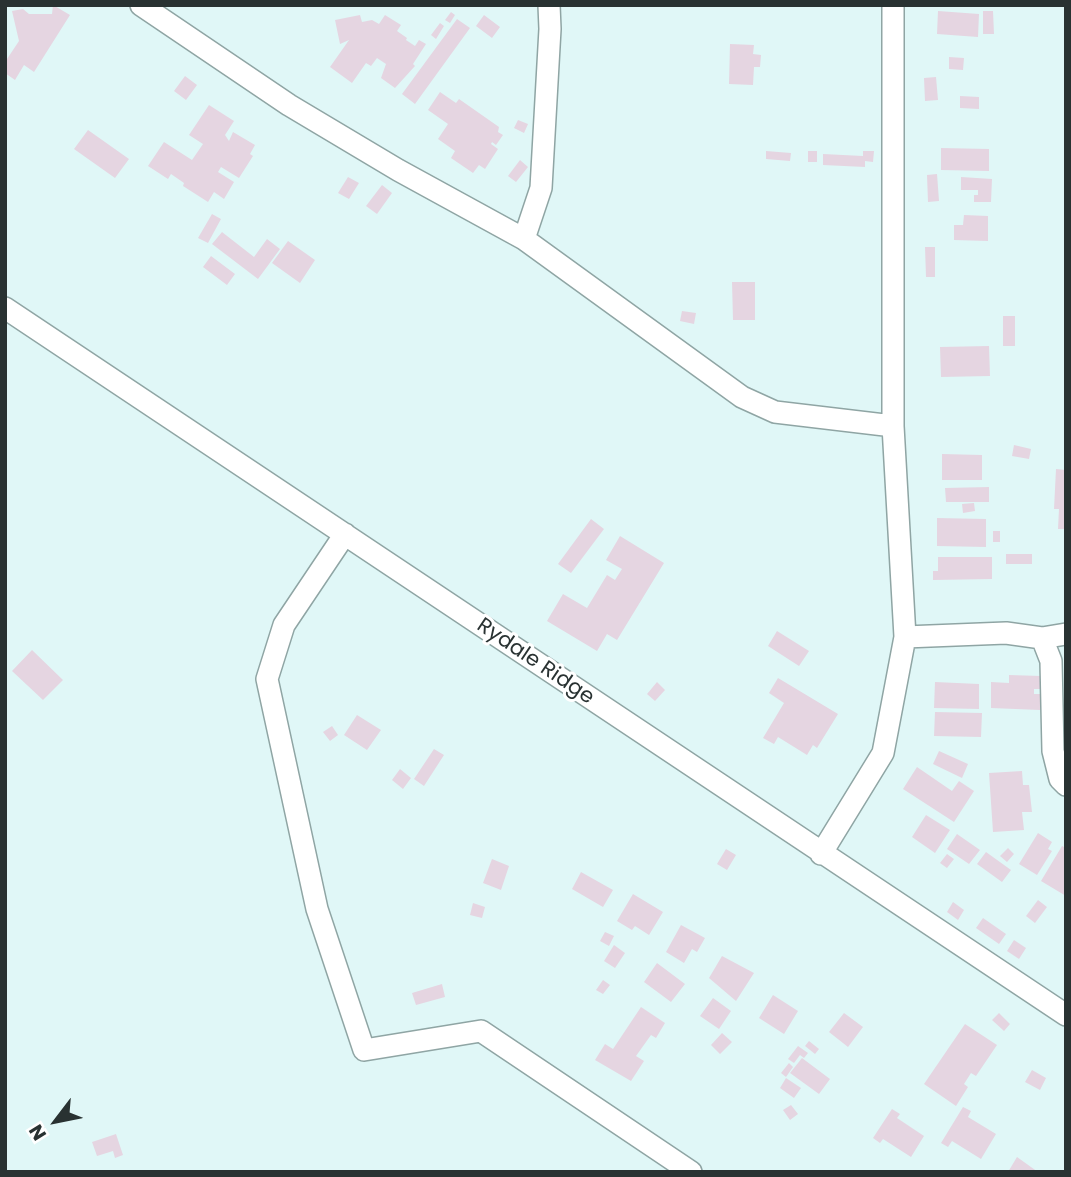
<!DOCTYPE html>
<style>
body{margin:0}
#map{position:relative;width:1071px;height:1177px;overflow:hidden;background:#e0f7f7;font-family:Poppins,sans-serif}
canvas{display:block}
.frame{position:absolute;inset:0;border:7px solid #293232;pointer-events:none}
.north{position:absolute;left:21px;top:1086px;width:70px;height:70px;-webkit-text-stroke:5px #fff;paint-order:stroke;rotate:238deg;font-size:19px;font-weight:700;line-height:28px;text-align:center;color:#293232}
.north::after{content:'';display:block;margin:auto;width:24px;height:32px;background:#293232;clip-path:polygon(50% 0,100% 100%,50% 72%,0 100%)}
</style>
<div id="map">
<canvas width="1071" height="1177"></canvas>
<div class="frame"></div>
<div class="north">N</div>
</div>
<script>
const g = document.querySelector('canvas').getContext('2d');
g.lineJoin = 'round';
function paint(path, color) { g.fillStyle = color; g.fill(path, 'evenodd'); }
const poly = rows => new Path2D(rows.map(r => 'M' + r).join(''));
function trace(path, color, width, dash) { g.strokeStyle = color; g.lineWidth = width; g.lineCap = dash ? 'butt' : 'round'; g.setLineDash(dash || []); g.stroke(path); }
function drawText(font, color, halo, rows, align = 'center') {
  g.font = font + ' Poppins,sans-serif'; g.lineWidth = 6; g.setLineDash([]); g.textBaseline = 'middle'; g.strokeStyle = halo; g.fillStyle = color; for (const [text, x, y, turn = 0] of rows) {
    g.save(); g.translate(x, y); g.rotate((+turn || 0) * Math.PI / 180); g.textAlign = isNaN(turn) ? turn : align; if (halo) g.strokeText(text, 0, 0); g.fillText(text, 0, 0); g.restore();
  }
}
paint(poly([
 [53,5,70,15,34,72,24,65,15,80,5,73,5,62,19,41,12,11,23,9,29,14,52,14],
 [938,11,979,14,978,37,937,34],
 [983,11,993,11,994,34,983,34],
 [451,12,455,15,450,23,445,20],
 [360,15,362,22,372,20,379,24,385,15,401,25,397,31,407,38,406,40,415,46,419,40,426,44,413,64,415,66,395,88,381,78,386,64,377,58,371,66,366,63,352,83,330,67,349,40,340,44,335,20],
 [484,15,500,27,492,38,476,26],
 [457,19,470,28,415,104,402,94],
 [440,23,444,26,436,39,431,35],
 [730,44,754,45,753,54,761,55,760,67,754,67,753,85,729,84],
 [949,57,964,58,963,70,949,69],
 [185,76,197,85,186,100,174,91],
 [936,77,938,100,925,101,924,78],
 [440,92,456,103,459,99,499,127,498,132,503,135,496,145,492,142,491,144,498,149,485,169,479,165,473,173,451,158,455,151,438,139,448,124,428,110],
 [960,96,979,97,979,109,960,108],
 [209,105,234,121,225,135,229,141,233,132,255,145,250,154,253,156,239,178,221,167,218,172,234,182,224,199,214,192,208,202,183,186,184,183,171,174,168,179,148,166,164,142,192,160,203,144,189,135],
 [518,120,528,124,524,133,514,128],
 [88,130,129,159,115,178,74,149],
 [941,148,989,149,989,171,941,170],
 [766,151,791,153,790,161,766,159],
 [808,151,817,151,817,162,808,162],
 [863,151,874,151,873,162,865,161,865,167,823,165,823,154,863,156],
 [520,160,528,167,516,182,508,176],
 [937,174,939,201,928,202,927,175],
 [348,177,359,183,349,199,338,193],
 [961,177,992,179,991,202,974,202,974,195,978,195,978,190,961,190],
 [382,185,392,193,377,214,366,206],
 [212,214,221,219,208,243,198,238],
 [964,215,988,216,988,241,954,240,954,225,963,225],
 [222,232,254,257,267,239,280,249,258,279,212,244],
 [288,241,315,260,300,283,272,263],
 [925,247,935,247,935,277,926,277],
 [211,256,235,274,227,285,203,267],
 [732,282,755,282,755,320,733,320],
 [682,311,696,313,694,324,680,321],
 [1003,316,1015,316,1015,346,1003,346],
 [989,346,990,376,941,377,940,347],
 [1014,445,1031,449,1029,459,1012,456],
 [942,454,982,455,982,480,942,480],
 [1056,469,1066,470,1066,529,1058,529,1059,509,1054,509],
 [989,487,989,502,946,502,945,488],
 [974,503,975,511,963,513,962,504],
 [937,518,986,519,986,547,937,546],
 [591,519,604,529,571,573,558,564],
 [993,531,1000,531,1000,542,993,542],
 [620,536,664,563,617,640,607,634,597,651,547,621,563,594,587,608,607,575,615,580,622,569,606,560],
 [1006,554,1032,554,1032,564,1006,564],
 [938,557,992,557,992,579,933,580,933,571,938,571],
 [777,631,809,651,799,666,768,646],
 [32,650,63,680,43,700,12,671],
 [1009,675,1041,676,1041,689,1034,689,1034,694,1040,694,1040,710,991,708,991,682,1009,683],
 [778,678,838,714,817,748,813,745,807,755,778,737,774,744,763,738,784,703,769,693],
 [657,682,665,690,655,701,647,694],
 [935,682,979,684,979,709,934,708],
 [935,712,982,713,981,737,934,736],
 [357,715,381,730,367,750,344,735],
 [332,726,338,735,330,741,323,732],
 [434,749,444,755,424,786,414,779],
 [939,751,968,764,962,778,933,764],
 [917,767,952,791,959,781,974,791,954,822,903,789],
 [400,769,411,778,403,789,392,780],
 [1022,771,1023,785,1029,785,1032,812,1022,812,1024,830,993,832,989,773],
 [926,815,950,830,935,853,912,837],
 [1038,833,1052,842,1048,849,1052,851,1037,875,1019,864],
 [957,834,980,850,969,864,947,849],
 [1062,846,1066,848,1066,896,1041,881],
 [1008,848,1014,854,1007,862,1000,856],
 [726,849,736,855,727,870,717,864],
 [986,852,1011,870,1002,882,977,864],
 [947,854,954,859,947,868,940,863],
 [492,859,509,866,501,890,483,883],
 [581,872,613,890,603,907,572,889],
 [633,894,663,912,649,935,635,926,632,930,617,921],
 [1038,900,1047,907,1035,923,1026,916],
 [953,902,964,910,958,920,947,912],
 [473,903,485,907,482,918,470,915],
 [983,918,1006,934,999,944,976,928],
 [681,925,705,938,697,952,692,949,684,963,666,952],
 [605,932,614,936,609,946,600,941],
 [1014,940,1026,948,1019,959,1007,951],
 [614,945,625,953,615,968,604,961],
 [722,956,754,973,736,1001,709,978],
 [657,963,685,984,671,1002,644,982],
 [603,980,610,985,603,994,596,990],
 [442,984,445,997,416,1005,412,993],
 [773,995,798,1011,784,1034,759,1018],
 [713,998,731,1011,719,1029,700,1016],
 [641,1007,665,1023,656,1038,651,1035,636,1056,644,1061,631,1081,595,1060,605,1044,613,1049],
 [844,1013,863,1027,848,1047,829,1032],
 [999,1013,1010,1024,1004,1031,992,1020],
 [965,1024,997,1045,976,1076,971,1073,964,1084,968,1087,956,1106,924,1084],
 [722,1033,732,1042,720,1054,711,1045],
 [809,1041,819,1049,815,1054,805,1046],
 [798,1046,808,1053,804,1058,800,1055,794,1063,788,1059],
 [802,1058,830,1079,819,1094,790,1073],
 [789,1063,793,1067,786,1077,781,1073],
 [1032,1070,1046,1078,1040,1090,1025,1082],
 [786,1078,801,1088,794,1098,780,1088],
 [791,1105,798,1114,790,1120,783,1110],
 [963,1107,971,1111,968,1117,996,1134,981,1159,952,1141,948,1147,941,1143],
 [892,1109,900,1114,897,1118,924,1136,911,1157,883,1139,880,1143,873,1138],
 [116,1134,123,1155,115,1158,113,1151,97,1156,92,1142],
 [1017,1157,1038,1172,1008,1172]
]), '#e5d5e1');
const minor = poly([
 [141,5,289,105,398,170,524,239,742,397,775,412,893,426],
 [524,239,541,188,550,29,549,5],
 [5,308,1066,1015],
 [345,534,284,625,267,679,317,909,364,1050,481,1031,691,1172],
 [905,637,1006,633,1042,638,1066,634],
 [1042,638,1051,661,1053,751,1060,779,1066,785],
 [821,854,883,753,905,637,893,426,893,5]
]);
trace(minor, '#8fa5a4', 24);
trace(minor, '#fff', 21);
drawText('21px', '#293232', '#fff', [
 ["Rydale Ridge",535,662,34]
]);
</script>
